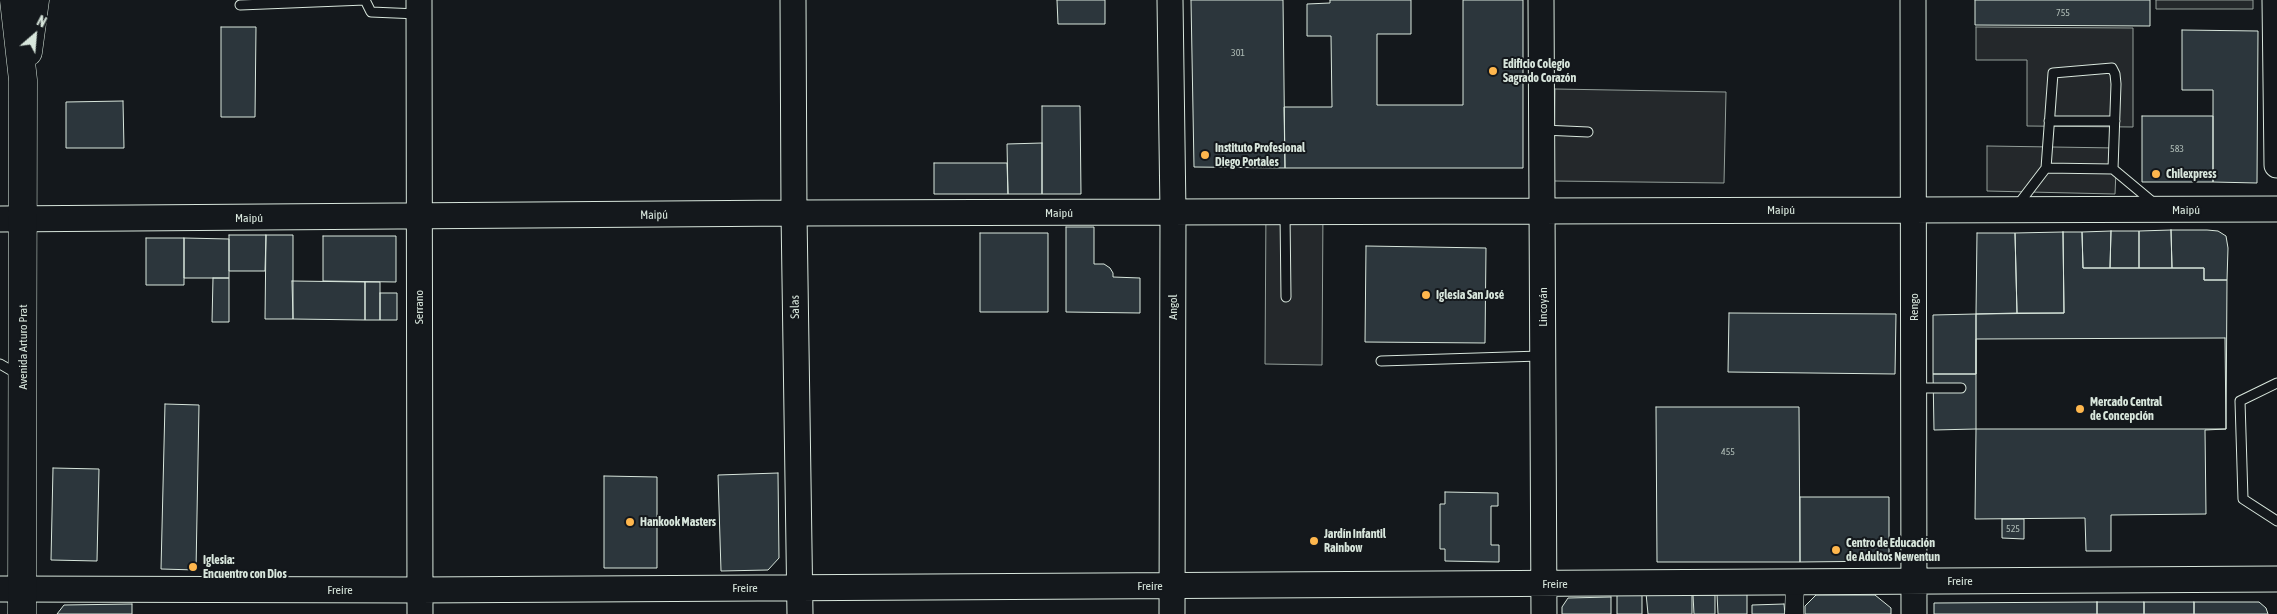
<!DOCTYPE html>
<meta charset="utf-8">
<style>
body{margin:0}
#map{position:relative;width:2277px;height:614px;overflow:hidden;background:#14181c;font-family:"Asap Condensed",sans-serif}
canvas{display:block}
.north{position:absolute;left:10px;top:10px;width:50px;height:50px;-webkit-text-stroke:4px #14181c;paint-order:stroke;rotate:27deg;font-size:14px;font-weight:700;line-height:20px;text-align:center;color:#d8e6dc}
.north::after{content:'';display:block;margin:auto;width:18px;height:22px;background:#d8e6dc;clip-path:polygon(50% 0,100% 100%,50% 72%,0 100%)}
</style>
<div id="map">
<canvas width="2277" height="614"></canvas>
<div class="north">N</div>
</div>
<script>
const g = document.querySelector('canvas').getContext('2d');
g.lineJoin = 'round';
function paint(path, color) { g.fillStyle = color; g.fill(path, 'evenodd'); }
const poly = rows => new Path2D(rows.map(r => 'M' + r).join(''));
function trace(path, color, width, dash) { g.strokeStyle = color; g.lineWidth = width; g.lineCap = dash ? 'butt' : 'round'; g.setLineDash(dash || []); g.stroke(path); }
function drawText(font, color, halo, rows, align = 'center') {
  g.font = font + ' "Asap Condensed",sans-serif'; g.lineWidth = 4; g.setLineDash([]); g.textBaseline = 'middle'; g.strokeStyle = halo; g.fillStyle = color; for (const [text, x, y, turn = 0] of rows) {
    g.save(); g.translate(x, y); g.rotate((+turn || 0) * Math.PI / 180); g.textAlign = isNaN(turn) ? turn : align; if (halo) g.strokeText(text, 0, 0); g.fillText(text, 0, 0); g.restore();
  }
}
const parking = poly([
 [2156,0,2253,0,2253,9,2156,9,2156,0],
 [1976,27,2133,28,2133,127,2027,126,2027,60,1976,60,1976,27],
 [1555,89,1726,92,1724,183,1554,181,1555,89],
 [1987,146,2117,148,2115,194,1987,191,1987,146],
 [1266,205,1323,206,1322,365,1265,364,1266,205]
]);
paint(parking, '#24282b');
trace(parking, '#939e99', 1);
const building = poly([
 [1057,0,1105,0,1105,24,1058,24,1057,0],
 [1191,0,1283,0,1285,168,1194,167,1191,0],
 [1330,0,1411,0,1411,34,1377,34,1377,105,1463,105,1463,0,1523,0,1523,168,1285,168,1284,107,1332,107,1331,36,1307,36,1307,4,1330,3,1330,0],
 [1975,0,2150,0,2150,26,1975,25,1975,0],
 [221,27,256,27,255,117,221,117,221,27],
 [2182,30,2258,31,2257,183,2213,182,2213,90,2182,90,2182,30],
 [123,101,124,148,66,148,66,102,123,101],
 [1042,106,1080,106,1081,194,1042,194,1042,106],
 [2142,116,2213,116,2213,182,2142,182,2142,116],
 [1042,143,1042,194,1008,194,1007,144,1042,143],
 [934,163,1007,163,1008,194,934,194,934,163],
 [1066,227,1094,227,1094,264,1104,264,1110,268,1113,273,1113,277,1140,278,1140,313,1066,312,1066,227],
 [2171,230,2172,268,2139,268,2139,231,2171,230],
 [2171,230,2207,230,2218,231,2226,236,2228,248,2227,280,2204,280,2204,268,2172,268,2171,230],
 [2111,231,2110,268,2083,268,2082,232,2111,231],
 [2111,231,2139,231,2139,268,2110,268,2111,231],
 [2063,232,2082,232,2083,268,2204,268,2204,280,2227,280,2226,429,2205,430,2206,514,2111,515,2111,551,2086,551,2085,518,1975,519,1976,429,1934,430,1933,374,1976,374,1976,314,2064,313,2063,232],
 [2063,232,2064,313,2017,313,2015,233,2063,232],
 [980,233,1048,233,1048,312,980,312,980,233],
 [1977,233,2015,233,2017,313,1976,314,1977,233],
 [229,235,266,235,265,271,229,271,229,235],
 [266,235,293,235,293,319,265,319,266,235],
 [323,236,396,236,396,282,323,281,323,236],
 [146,238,184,238,184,285,146,285,146,238],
 [184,238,229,239,229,278,184,278,184,238],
 [1366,246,1486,248,1485,343,1365,342,1366,246],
 [213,278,229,278,229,322,212,322,213,278],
 [292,281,365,282,365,320,293,319,292,281],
 [365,282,380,282,380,320,365,320,365,282],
 [380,293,397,293,397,320,380,320,380,293],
 [1729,313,1896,314,1895,374,1728,372,1729,313],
 [1976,314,1976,374,1933,374,1933,315,1976,314],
 [2225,338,2226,429,1976,429,1976,339,2225,338],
 [165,404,199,405,196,570,161,569,165,404],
 [1656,407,1799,407,1800,562,1657,562,1656,407],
 [53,468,99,469,97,561,51,560,53,468],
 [778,473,779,558,768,570,721,571,718,475,778,473],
 [604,476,657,477,657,568,604,568,604,476],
 [1445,492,1498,493,1498,506,1491,506,1491,545,1499,545,1499,562,1445,561,1445,549,1440,549,1440,504,1445,504,1445,492],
 [1800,497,1889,497,1889,561,1800,562,1800,497],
 [2002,519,2024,519,2024,539,2002,538,2002,519],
 [1646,593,1692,594,1692,614,1648,614,1646,593],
 [1642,594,1642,614,1617,614,1617,595,1642,594],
 [1717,594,1747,594,1747,614,1718,614,1717,594],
 [1693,595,1715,595,1715,614,1694,614,1693,595],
 [1816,595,1875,595,1891,608,1891,614,1805,614,1805,606,1816,595],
 [1611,597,1611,614,1562,614,1562,607,1568,598,1611,597],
 [2097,602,2097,614,1934,614,1934,603,2097,602],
 [2097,602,2144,602,2144,614,2097,614,2097,602],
 [2144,602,2194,602,2194,614,2144,614,2144,602],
 [2194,602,2259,602,2266,608,2268,614,2194,614,2194,602],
 [132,604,132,614,57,614,64,605,132,604],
 [1784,604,1785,614,1752,614,1752,605,1784,604]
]);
paint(building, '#2c363c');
trace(building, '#d8e6dc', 1);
const lane = poly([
 [240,5,365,0,371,12,418,14],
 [2049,121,2115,121],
 [1543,130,1588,132],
 [2046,168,2053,73,2112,68,2115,74,2116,84,2113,169],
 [2017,206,2046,168,2113,169,2155,204],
 [1285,214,1286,297],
 [1381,361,1540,356],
 [0,364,19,375],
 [2277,383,2240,401,2243,499,2277,521],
 [1916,388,1961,388]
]);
const street = poly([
 [1794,614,1795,582]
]);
const secondary = poly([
 [419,0,420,614],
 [793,0,794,213,800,614],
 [1170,0,1173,213,1172,614],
 [1541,0,1544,614],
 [1913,0,1914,614],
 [2275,0,2277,165],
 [0,219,794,213,2277,209],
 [0,589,420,590,2277,579]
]);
const primary = poly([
 [14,0,23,80,22,614],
 [28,52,35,0]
]);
trace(lane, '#d8e6dc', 11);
trace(street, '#d8e6dc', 19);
trace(secondary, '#d8e6dc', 27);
trace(primary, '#d8e6dc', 29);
trace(lane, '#14181c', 9);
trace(street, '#14181c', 18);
trace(secondary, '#14181c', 25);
trace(primary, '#14181c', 28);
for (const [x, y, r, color] of [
 [1493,71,5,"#ffb74d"],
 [1205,155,5,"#ffb74d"],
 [2156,174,5,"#ffb74d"],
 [1426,295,5,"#ffb74d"],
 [2080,409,5,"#ffb74d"],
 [630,522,5,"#ffb74d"],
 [1314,541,5,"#ffb74d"],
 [1836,550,5,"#ffb74d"],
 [193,567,5,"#ffb74d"]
]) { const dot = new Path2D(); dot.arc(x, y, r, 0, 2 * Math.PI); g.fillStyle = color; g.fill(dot); trace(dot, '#14181c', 2); }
drawText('10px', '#adbab4', null, [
 ["755",2063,13],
 ["301",1238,53],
 ["583",2177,149],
 ["455",1728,452],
 ["525",2013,529]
]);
drawText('bold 12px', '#d8e6dc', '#14181c', [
 ["Edificio Colegio",1503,64],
 ["Sagrado Corazón",1503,78],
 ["Instituto Profesional",1215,148],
 ["Diego Portales",1215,162],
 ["Chilexpress",2166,174],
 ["Iglesia San José",1436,295],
 ["Mercado Central",2090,402],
 ["de Concepción",2090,416],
 ["Hankook Masters",640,522],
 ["Jardín Infantil",1324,534],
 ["Rainbow",1324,548],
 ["Centro de Educación",1846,543],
 ["de Adultos Newentun",1846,557],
 ["Iglesia:",203,560],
 ["Encuentro con Dios",203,574]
], 'left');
drawText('12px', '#d8e6dc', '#14181c', [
 ["Maipú",1781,210],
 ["Maipú",2186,210],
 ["Maipú",1059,213],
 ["Maipú",654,215,-1],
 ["Maipú",249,218],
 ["Serrano",419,307,-90],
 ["Salas",795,307,-91],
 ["Angol",1173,307,-90],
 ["Lincoyán",1543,307,-90],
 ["Rengo",1914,307,-90],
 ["Avenida Arturo Prat",23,347,-90],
 ["Freire",1960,581],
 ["Freire",1555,584],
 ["Freire",1150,586],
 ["Freire",745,588],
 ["Freire",340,590]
]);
</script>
